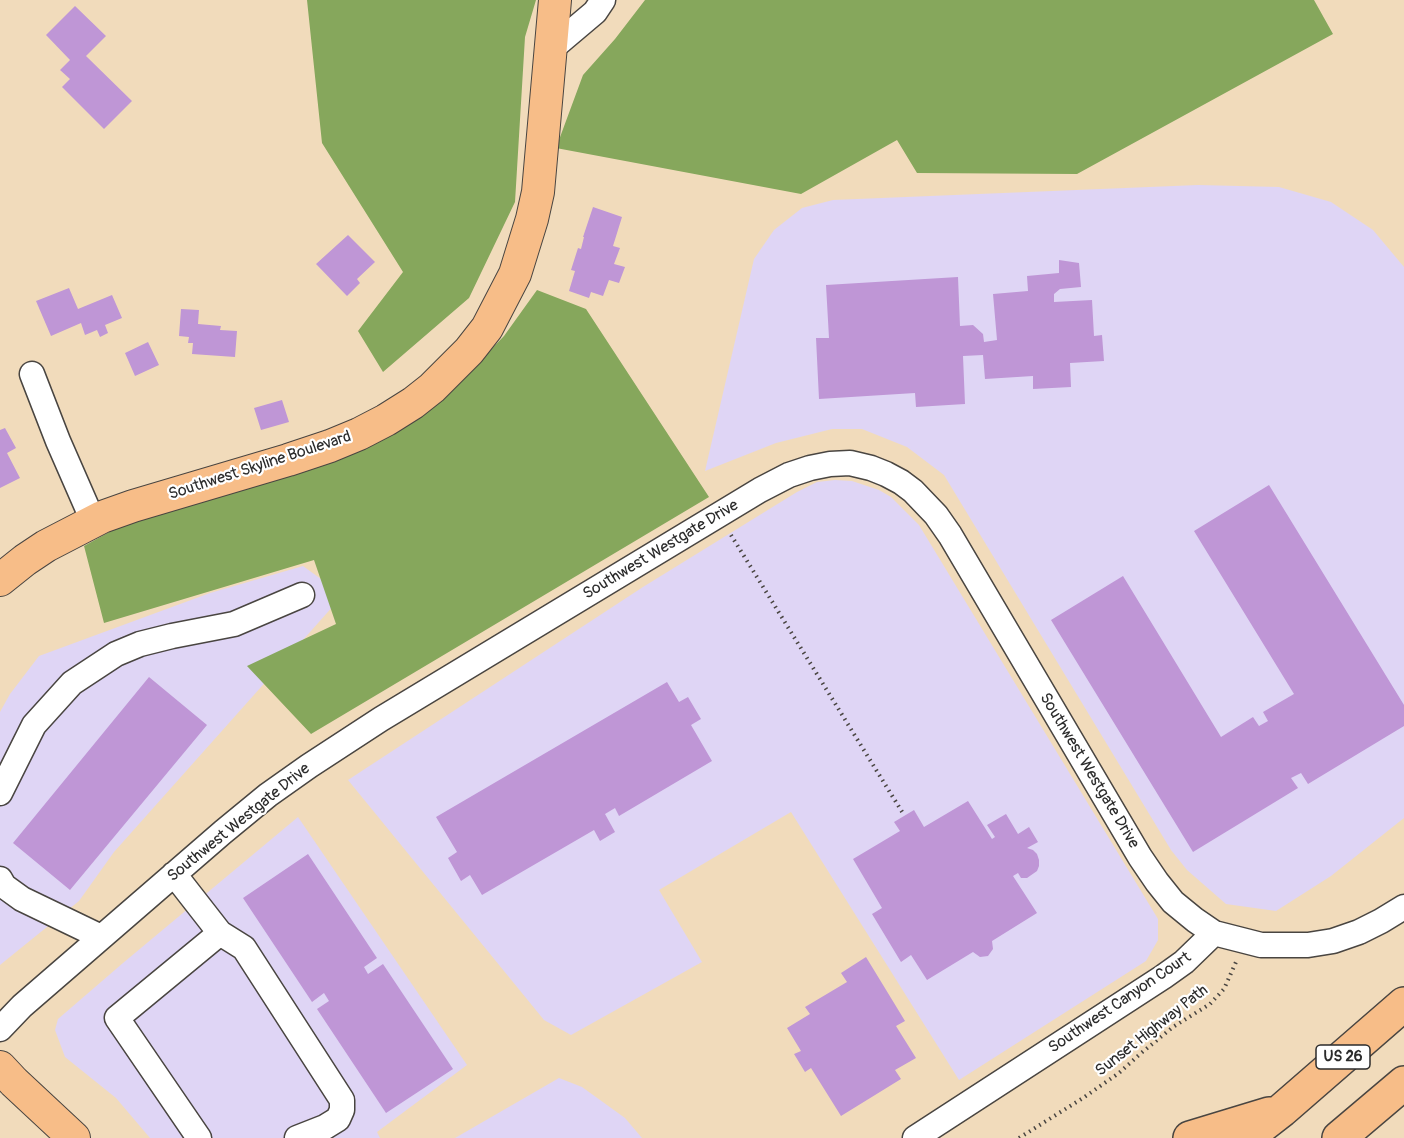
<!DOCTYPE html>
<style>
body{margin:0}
canvas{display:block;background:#f1dbbb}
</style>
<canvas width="1404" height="1138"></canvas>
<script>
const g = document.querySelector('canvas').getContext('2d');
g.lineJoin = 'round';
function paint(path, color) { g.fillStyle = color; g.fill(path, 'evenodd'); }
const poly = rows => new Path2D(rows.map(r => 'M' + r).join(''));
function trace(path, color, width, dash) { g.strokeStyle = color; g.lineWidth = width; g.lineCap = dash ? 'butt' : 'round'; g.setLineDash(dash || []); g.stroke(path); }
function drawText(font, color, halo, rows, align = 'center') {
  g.font = font + ' Pangolin,sans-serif'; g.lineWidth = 4.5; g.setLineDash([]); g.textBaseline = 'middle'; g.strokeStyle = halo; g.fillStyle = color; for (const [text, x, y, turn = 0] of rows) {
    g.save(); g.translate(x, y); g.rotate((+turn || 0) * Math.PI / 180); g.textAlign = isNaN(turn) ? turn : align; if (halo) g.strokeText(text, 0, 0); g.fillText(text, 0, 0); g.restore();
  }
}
paint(poly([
 [1198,185,1279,187,1331,202,1373,230,1404,267,1404,818,1331,876,1276,911,1226,904,1187,870,1171,850,944,475,907,447,862,429,832,429,776,443,705,471,754,259,774,230,802,208,833,200],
 [835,480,852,481,879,490,891,497,919,525,1158,919,1158,940,1146,961,959,1080,791,812,659,890,702,962,571,1035,544,1020,348,780,643,587,797,492,817,482],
 [303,566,343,595,114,852,79,901,0,965,0,712,10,694,39,656,210,593],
 [298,817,467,1065,377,1132,380,1138,150,1138,116,1098,65,1057,55,1030,58,1019,123,963],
 [559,1078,582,1087,625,1118,642,1138,455,1138]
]), '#dfd5f5');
paint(poly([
 [307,0,536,0,525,37,515,202,469,298,383,372,358,331,403,272,322,143],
 [645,0,1314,0,1333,34,1077,174,917,173,897,140,801,194,556,148,583,75,615,39],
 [537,290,586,309,709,497,311,734,247,666,336,624,314,560,104,623,84,546,113,530,445,397,504,336]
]), '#86a75c');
paint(poly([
 [75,6,106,36,86,56,132,101,104,129,62,87,70,79,60,70,70,60,46,35],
 [593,207,622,217,613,246,620,248,614,264,625,267,619,283,609,280,603,296,591,292,589,298,569,291,575,271,571,270,578,248,581,249,584,237,583,237],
 [348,235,375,262,357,279,360,283,347,296,316,264],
 [1059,260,1079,263,1081,287,1060,289,1054,294,1054,302,1092,300,1094,336,1102,335,1104,361,1070,363,1071,387,1033,389,1033,376,985,379,983,355,963,356,965,404,916,407,915,393,819,399,816,338,829,338,826,285,958,277,960,326,973,325,983,334,984,342,997,340,993,294,1028,291,1027,276,1059,273],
 [69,288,78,309,112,295,122,318,105,325,108,333,100,337,97,330,85,335,81,323,51,336,36,301],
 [181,309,199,310,198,324,221,326,220,330,237,331,235,357,192,354,193,343,188,343,189,337,179,336],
 [148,342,159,365,135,376,125,353],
 [282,400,289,422,261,430,254,408],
 [5,428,16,448,7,453,20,478,0,488,0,430],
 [1269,485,1404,705,1404,726,1308,784,1301,773,1291,778,1298,788,1193,852,1051,620,1123,576,1221,737,1253,717,1259,726,1268,721,1263,712,1294,694,1194,531],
 [149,677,207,725,70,890,13,843],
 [667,682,679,702,688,697,701,719,691,725,712,761,619,816,615,808,605,814,615,832,600,841,594,830,482,895,470,875,461,881,448,858,457,852,436,817],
 [968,801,992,839,995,837,987,825,1006,814,1018,834,1029,827,1038,842,1027,848,1033,850,1037,854,1039,860,1039,866,1037,871,1027,878,1021,878,1018,873,1013,876,1037,913,992,941,993,949,988,956,980,957,973,952,927,980,911,955,901,962,872,914,882,908,853,859,900,831,894,822,914,810,924,827],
 [308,854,377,958,364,967,368,974,383,964,453,1069,386,1113,317,1009,329,1001,324,993,312,1002,243,898],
 [866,957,905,1021,896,1026,916,1058,895,1070,901,1079,841,1116,811,1068,805,1072,794,1054,801,1051,787,1028,810,1014,805,1007,847,982,841,973]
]), '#bf96d6');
const minor = poly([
 [550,50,595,12,603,0],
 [32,374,58,441,93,521],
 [0,793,34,725,72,683,116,654,140,644,172,636,234,624,302,595],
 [174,874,220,933,244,948,342,1100,342,1110,338,1119,325,1127,297,1138],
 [0,879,4,886,22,899,101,937],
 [0,1029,22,1006,223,832,268,795,309,766,381,719,760,490,789,475,810,468,830,464,850,463,871,468,886,474,901,482,913,491,936,515,950,535,1140,857,1157,882,1173,902,1195,920,1214,933,1261,945,1308,945,1333,941,1359,932,1381,921,1404,907],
 [199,1138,117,1018,220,933],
 [915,1138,1163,977,1184,962,1214,933]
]);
const major = poly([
 [0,580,25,560,46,546,102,517,133,506,288,460,330,446,359,434,386,420,413,403,432,388,469,351,487,328,515,274,532,219,538,192,555,0],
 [0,1067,14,1082,74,1138]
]);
const highway = poly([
 [1190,1138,1269,1114],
 [1246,1138,1282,1110,1404,1004],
 [1339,1138,1404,1083]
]);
trace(minor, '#494541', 27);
trace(major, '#494541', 34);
trace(highway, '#494541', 36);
trace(poly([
 [731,535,904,815],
 [1019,1138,1083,1098,1119,1073,1140,1054,1173,1027,1210,1004,1224,989,1236,962]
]), '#494541', 4, [1.5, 4.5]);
trace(minor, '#fff', 24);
trace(major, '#f7bd88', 32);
trace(highway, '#f7bd88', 33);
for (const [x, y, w] of [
 [1343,1057,54]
]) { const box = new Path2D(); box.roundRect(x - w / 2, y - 12, w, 24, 4.5); g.fillStyle = '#fff'; g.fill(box); trace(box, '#2b2b2b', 1.5); }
drawText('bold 15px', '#2b2b2b', null, [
 ["US 26",1343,1057]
]);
drawText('16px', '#2b2b2b', '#fff', [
 ["Southwest Skyline Boulevard",260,466,-18],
 ["Southwest Westgate Drive",661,550,-31],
 ["Southwest Westgate Drive",1089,771,59],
 ["Southwest Westgate Drive",239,823,-39],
 ["Southwest Canyon Court",1120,1003,-34],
 ["Sunset Highway Path",1152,1031,-38]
]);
</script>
